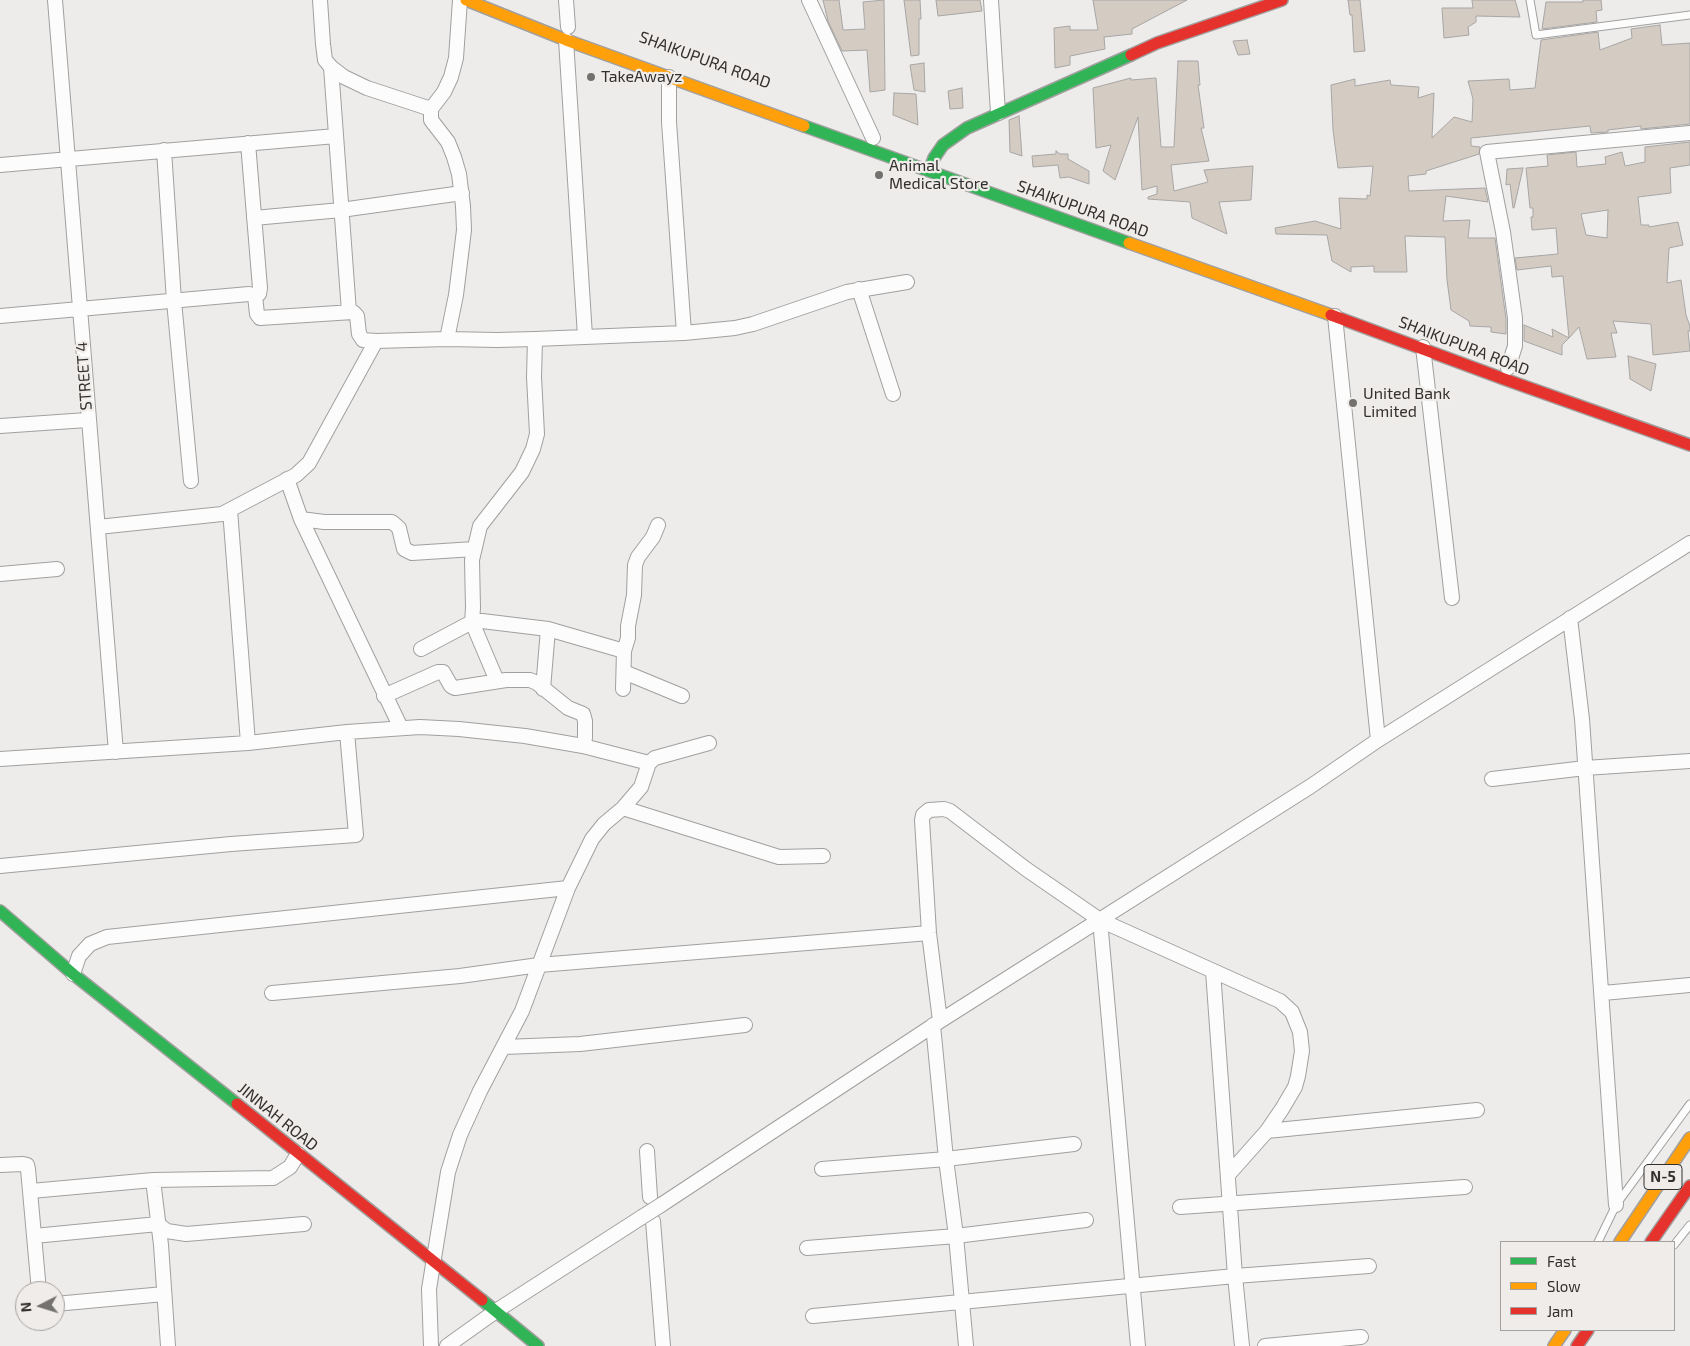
<!DOCTYPE html>
<style>
body{margin:0}
#map{position:relative;width:1690px;height:1346px;overflow:hidden;background:#eeecea;font-family:"Exo 2",sans-serif}
canvas{display:block}
.legend{position:absolute;left:1500px;top:1241px;width:175px;height:90px;box-sizing:border-box;background:#efece9;border:1px solid #a3a19f;margin:0;padding:6px 9px;list-style:none;font-size:15px;color:#31302f}
.legend li{display:flex;align-items:center;gap:10px;height:25px}
.legend b{width:25px;border:1px solid #a3a19f}
.north{position:absolute;left:15px;top:1281px;width:50px;height:50px;box-sizing:border-box;background:#efece9;border:1px solid #a3a19f;border-radius:50%;rotate:265deg;font-size:14px;font-weight:700;line-height:20px;text-align:center;color:#31302f}
.north::after{content:'';display:block;margin:auto;width:18px;height:22px;background:#737270;clip-path:polygon(50% 0,100% 100%,50% 72%,0 100%)}
</style>
<div id="map">
<canvas width="1690" height="1346"></canvas>
<ul class="legend">
<li><b style="height:6px;background:#30b455"></b>Fast</li>
<li><b style="height:6px;background:#ff9f0a"></b>Slow</li>
<li><b style="height:6px;background:#e5322d"></b>Jam</li>
</ul>
<div class="north">N</div>
</div>
<script>
const g = document.querySelector('canvas').getContext('2d');
g.lineJoin = 'round';
function paint(path, color) { g.fillStyle = color; g.fill(path, 'evenodd'); }
const poly = rows => new Path2D(rows.map(r => 'M' + r).join(''));
function trace(path, color, width, dash) { g.strokeStyle = color; g.lineWidth = width; g.lineCap = dash ? 'butt' : 'round'; g.setLineDash(dash || []); g.stroke(path); }
function drawText(font, color, halo, rows, align = 'center') {
  g.font = font + ' "Exo 2",sans-serif'; g.lineWidth = 4.5; g.setLineDash([]); g.textBaseline = 'middle'; g.strokeStyle = halo; g.fillStyle = color; for (const [text, x, y, turn = 0] of rows) {
    g.save(); g.translate(x, y); g.rotate((+turn || 0) * Math.PI / 180); g.textAlign = isNaN(turn) ? turn : align; if (halo) g.strokeText(text, 0, 0); g.fillText(text, 0, 0); g.restore();
  }
}
const building = poly([
 [823,0,839,0,843,30,865,29,863,2,884,0,885,90,870,92,867,50,842,51,828,21,823,0],
 [904,0,920,0,921,19,919,19,919,55,911,56,904,0],
 [936,0,980,0,982,11,938,16,936,0],
 [1093,0,1187,0,1132,29,1132,34,1104,37,1105,49,1070,56,1070,65,1055,68,1054,28,1070,26,1070,30,1098,30,1093,0],
 [1348,0,1360,0,1365,51,1354,52,1352,15,1350,15,1348,0],
 [1472,0,1515,0,1520,17,1476,16,1476,22,1468,27,1469,35,1444,38,1442,8,1473,8,1472,0],
 [1583,0,1601,0,1602,10,1596,11,1597,22,1542,29,1546,2,1583,2,1583,0],
 [1660,25,1662,45,1690,43,1690,124,1641,129,1641,126,1608,130,1608,132,1591,133,1590,126,1471,138,1471,146,1480,147,1479,154,1426,171,1426,174,1408,176,1409,191,1485,188,1488,202,1446,196,1443,221,1470,220,1468,238,1495,238,1506,319,1506,334,1491,332,1491,327,1470,326,1469,321,1451,310,1447,280,1445,237,1405,236,1407,272,1374,272,1374,266,1351,267,1351,272,1332,261,1327,235,1276,234,1275,228,1315,221,1341,229,1339,198,1367,199,1367,195,1370,196,1373,166,1338,168,1333,130,1331,85,1355,79,1355,86,1390,80,1391,85,1419,87,1418,98,1434,93,1432,138,1454,117,1472,122,1473,99,1468,81,1509,79,1510,90,1535,88,1541,40,1598,32,1600,50,1632,38,1631,29,1660,25],
 [1247,40,1250,54,1238,55,1233,41,1247,40],
 [1178,61,1198,61,1200,85,1198,85,1204,128,1201,128,1209,161,1171,165,1174,191,1208,182,1204,170,1253,166,1251,200,1219,202,1227,234,1192,218,1190,202,1148,199,1148,197,1157,194,1157,186,1142,190,1138,117,1115,180,1103,171,1111,145,1096,148,1093,88,1131,78,1131,80,1156,78,1161,147,1174,147,1178,61],
 [924,63,925,92,914,90,910,65,924,63],
 [962,88,963,108,950,109,948,91,962,88],
 [894,93,916,94,918,125,893,115,894,93],
 [1019,116,1022,156,1010,152,1009,120,1019,116],
 [1690,142,1690,165,1670,168,1671,193,1638,197,1641,225,1649,225,1649,227,1678,222,1683,245,1669,248,1667,283,1681,280,1686,315,1690,326,1690,331,1688,331,1690,351,1653,355,1651,324,1613,321,1617,333,1611,333,1616,357,1587,359,1579,327,1569,338,1563,276,1552,277,1551,266,1517,270,1515,258,1558,254,1556,228,1532,230,1531,217,1533,217,1533,208,1530,208,1526,168,1548,166,1547,155,1576,152,1577,167,1606,164,1605,157,1622,152,1625,166,1645,162,1645,147,1690,142],
 [1608,210,1607,238,1586,235,1581,214,1608,210],
 [1056,151,1060,154,1068,154,1068,159,1089,171,1089,184,1069,177,1060,178,1058,165,1033,167,1032,156,1056,154,1056,151],
 [1523,168,1514,208,1513,208,1510,184,1506,185,1507,169,1523,168],
 [1524,325,1553,337,1552,329,1569,338,1562,345,1562,355,1524,341,1524,325],
 [1628,356,1656,364,1651,391,1630,379,1628,356]
]);
paint(building, '#d4cbc3');
trace(building, '#a7a6a5', 1);
const lane = poly([
 [1530,0,1536,35,1690,15],
 [1598,1242,1616,1205,1690,1104],
 [1674,1245,1690,1225]
]);
const street = poly([
 [55,0,116,752],
 [320,0,323,44,325,60,331,67,344,77,367,88,431,109],
 [566,0,568,27],
 [809,0,873,138],
 [991,0,998,113],
 [566,40,585,336],
 [331,67,349,312],
 [669,77,669,122,684,333],
 [248,143,260,288,259,294,255,296],
 [164,150,174,301,191,481],
 [0,165,336,136],
 [254,218,341,210,462,193],
 [859,289,893,394],
 [0,316,249,294,255,296,257,314,260,318,353,312,357,316,359,334,363,340,376,341],
 [1335,316,1378,740],
 [447,339,456,295,464,230,463,206,459,174,454,157,448,142,431,120,431,109,444,92,451,77,456,58,460,0],
 [1423,347,1452,598],
 [1508,368,1515,346,1515,318,1503,232,1487,152,1690,133],
 [0,426,87,420],
 [287,479,301,519,401,728],
 [230,510,248,743],
 [301,519,324,522,392,522,399,528,404,549,412,553,474,549],
 [98,527,222,514,296,475,309,463,376,341,447,339,497,340,535,339,684,333,735,328,753,324,847,292,907,282],
 [0,574,57,569],
 [1570,618,1582,719,1616,1205],
 [421,649,472,622,482,621,548,629,624,651],
 [624,672,682,696],
 [497,681,472,622,473,608,472,560,480,526,522,472,533,449,537,434,534,377,535,339],
 [543,689,548,629],
 [623,689,624,651,628,638,628,626,634,595,635,565,638,557,653,537,658,525],
 [384,696,438,672,443,672,451,686,455,688,506,680,530,680,537,683,568,708,583,714,585,721,585,738,583,746],
 [0,759,248,743,347,732,420,727,459,729,525,736,583,746,649,763],
 [1492,779,1585,768,1690,761],
 [623,808,779,857,823,856],
 [0,866,231,844,356,835,347,732],
 [1100,920,1138,1346],
 [1213,971,1235,1276,1242,1346],
 [73,974,79,956,90,944,107,937,568,888],
 [272,993,460,976,539,965,929,933],
 [1603,993,1690,985],
 [940,1021,929,933,922,820,923,815,929,810,944,809,950,811,1026,869,1100,920,1280,1001,1292,1012,1300,1032,1302,1051,1298,1076,1295,1087,1282,1109,1267,1131,1228,1175],
 [933,1025,946,1159,956,1236,966,1346],
 [504,1047,580,1044,745,1025],
 [1267,1131,1477,1110],
 [647,1151,650,1197],
 [0,1165,23,1164,27,1165,28,1169,39,1291],
 [822,1169,946,1159,1074,1144],
 [153,1180,161,1245,168,1346],
 [31,1191,153,1180,273,1178,290,1167,298,1154],
 [661,1205,940,1021,1311,786,1378,740,1690,543],
 [1180,1207,1465,1187],
 [653,1221,663,1346],
 [34,1236,158,1224,167,1231,186,1234,304,1224],
 [807,1248,956,1236,1086,1220],
 [55,1304,164,1294],
 [813,1316,1235,1276,1369,1266],
 [431,1346,429,1289,448,1172,460,1135,480,1091,522,1011,568,888,592,839,604,824,623,808,641,787,649,763,655,758,709,743],
 [447,1346,496,1311,642,1217],
 [1265,1346,1361,1337]
]);
const fast = poly([
 [804,126,1129,243],
 [929,171,934,158,943,145,967,128,1131,55],
 [0,911,73,974,237,1104],
 [482,1300,538,1346]
]);
const slow = poly([
 [466,0,566,40,804,126],
 [1129,243,1331,315],
 [1620,1242,1690,1138],
 [1554,1346,1565,1330]
]);
const jam = poly([
 [1131,55,1157,43,1282,0],
 [1331,315,1504,379,1690,445],
 [237,1104,482,1300],
 [1651,1242,1690,1186],
 [1577,1346,1588,1330]
]);
trace(lane, '#a1a09f', 9);
trace(street, '#a1a09f', 16);
trace(fast, '#a1a09f', 14);
trace(slow, '#a1a09f', 14);
trace(jam, '#a1a09f', 14);
trace(lane, '#fcfcfc', 7);
trace(street, '#fcfcfc', 14);
trace(fast, '#30b455', 11);
trace(slow, '#ff9f0a', 11);
trace(jam, '#e5322d', 11);
const streetBridge = poly([
 [642,1217,661,1205]
]);
trace(streetBridge, '#a1a09f', 16, []);
trace(streetBridge, '#fcfcfc', 14);
for (const [x, y, r, color] of [
 [591,77,5,"#737270"],
 [879,175,5,"#737270"],
 [1353,403,5,"#737270"]
]) { const dot = new Path2D(); dot.arc(x, y, r, 0, 2 * Math.PI); g.fillStyle = color; g.fill(dot); trace(dot, '#efece9', 2); }
for (const [x, y, w] of [
 [1663,1177,38]
]) { const box = new Path2D(); box.roundRect(x - w / 2, y - 12.5, w, 25, 4); g.fillStyle = '#efece9'; g.fill(box); trace(box, '#31302f', 1); }
drawText('bold 15px', '#31302f', null, [
 ["N-5",1663,1177]
]);
drawText('16px', '#31302f', '#efece9', [
 ["SHAIKUPURA ROAD",705,60,20],
 ["SHAIKUPURA ROAD",1083,209,20],
 ["SHAIKUPURA ROAD",1464,346,21],
 ["STREET 4",84,376,-94],
 ["JINNAH ROAD",278,1117,39]
]);
drawText('16px', '#31302f', '#efece9', [
 ["TakeAwayz",601,77],
 ["Animal",889,166],
 ["Medical Store",889,184],
 ["United Bank",1363,394],
 ["Limited",1363,412]
], 'left');
</script>
